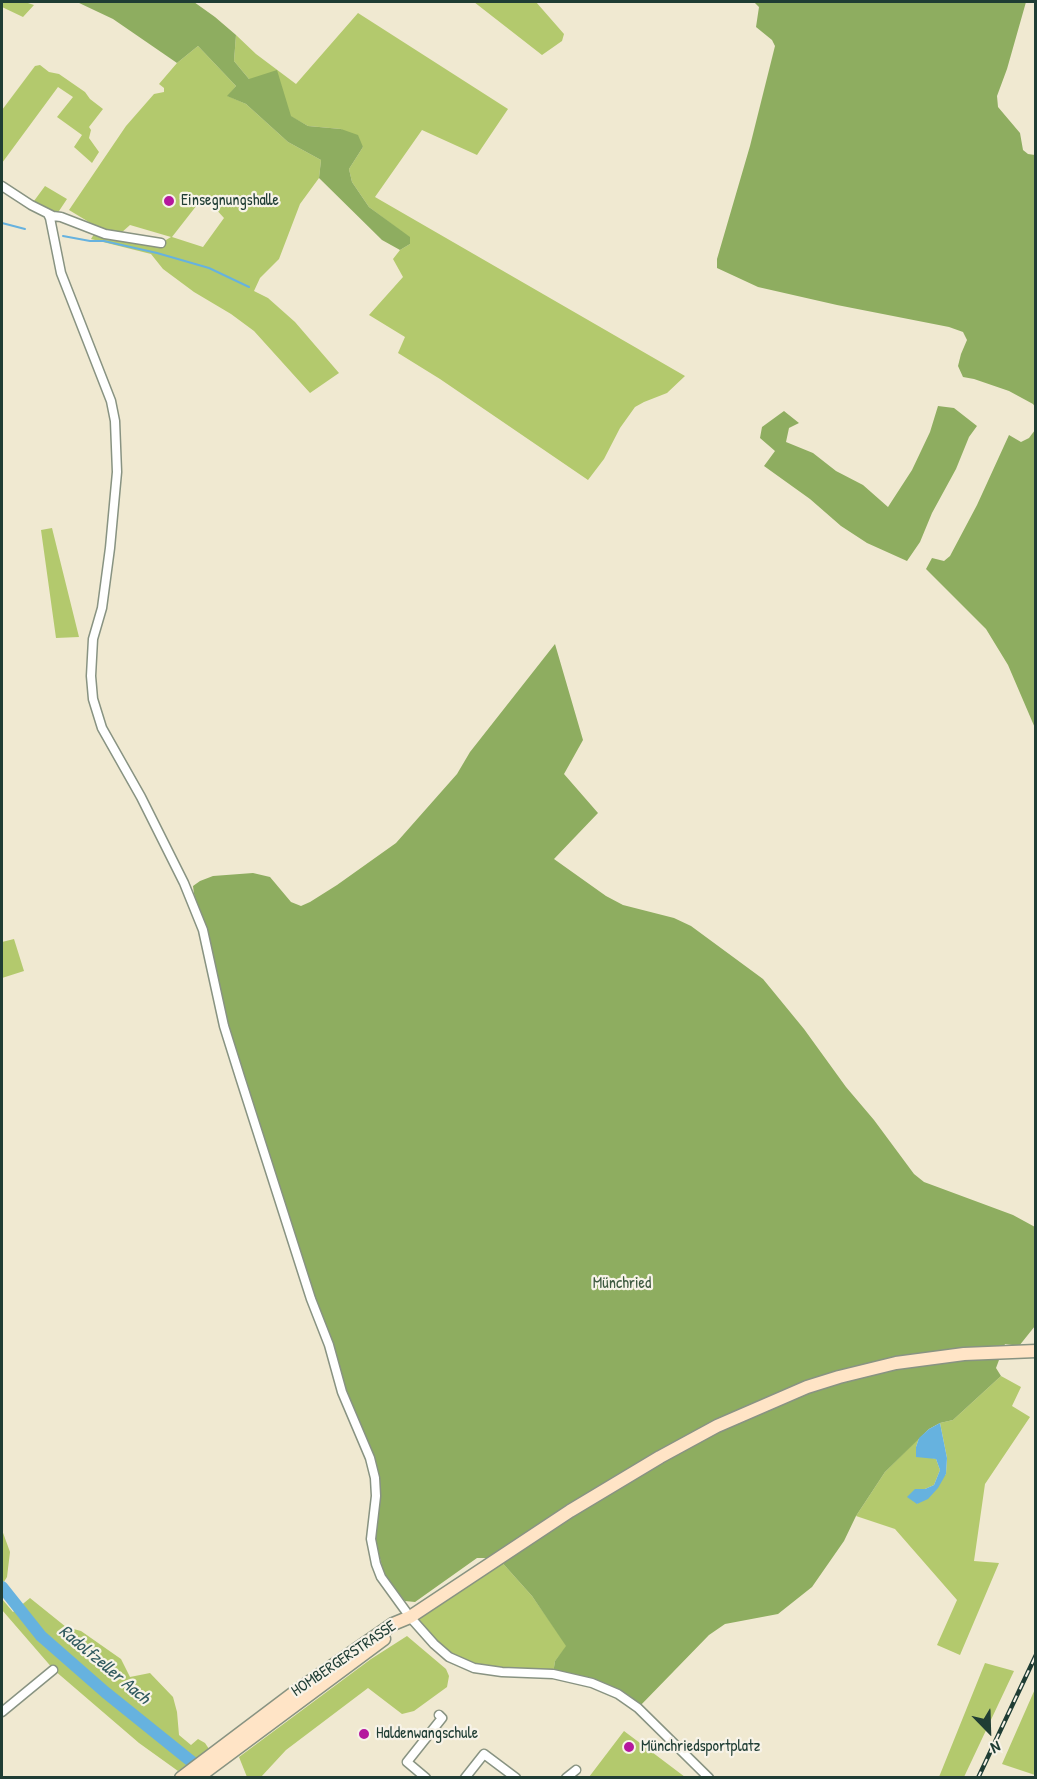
<!DOCTYPE html>
<meta charset="utf-8">
<style>
body{margin:0}
#map{position:relative;width:1037px;height:1779px;overflow:hidden;background:#f0e9d1;font-family:"Patrick Hand",sans-serif}
canvas{display:block}
.frame{position:absolute;inset:0;border:3px solid #1f3d34;pointer-events:none}
.north{position:absolute;left:959px;top:1701px;width:60px;height:60px;-webkit-text-stroke:4px #f7f3e8;paint-order:stroke;rotate:157deg;font-size:16px;font-weight:700;line-height:24px;text-align:center;color:#1f3d34}
.north::after{content:'';display:block;margin:auto;width:21px;height:27px;background:#1f3d34;clip-path:polygon(50% 0,100% 100%,50% 72%,0 100%)}
</style>
<div id="map">
<canvas width="1037" height="1779"></canvas>
<div class="frame"></div>
<div class="north">N</div>
</div>
<script>
const g = document.querySelector('canvas').getContext('2d');
g.lineJoin = 'round';
function paint(path, color) { g.fillStyle = color; g.fill(path, 'evenodd'); }
const poly = rows => new Path2D(rows.map(r => 'M' + r).join(''));
function trace(path, color, width, dash) { g.strokeStyle = color; g.lineWidth = width; g.lineCap = dash ? 'butt' : 'round'; g.setLineDash(dash || []); g.stroke(path); }
function drawText(font, color, halo, rows, align = 'center') {
  g.font = font + ' "Patrick Hand",sans-serif'; g.lineWidth = 4.5; g.setLineDash([]); g.textBaseline = 'middle'; g.strokeStyle = halo; g.fillStyle = color; for (const [text, x, y, turn = 0] of rows) {
    g.save(); g.translate(x, y); g.rotate((+turn || 0) * Math.PI / 180); g.textAlign = isNaN(turn) ? turn : align; if (halo) g.strokeText(text, 0, 0); g.fillText(text, 0, 0); g.restore();
  }
}
paint(poly([
 [2,2,25,2,34,5,23,17,2,7],
 [474,2,536,2,564,34,562,41,542,55],
 [358,13,508,109,477,155,422,130,375,197,685,376,667,393,644,402,635,407,620,428,604,459,588,480,440,379,398,353,405,337,369,315,403,277,393,259,400,250,410,244,410,238,369,207,352,182,349,169,363,147,341,129,308,126,290,116,249,79,234,61,236,35,256,54,296,84],
 [198,46,236,86,228,96,246,104,288,142,321,160,319,178,300,204,279,259,260,278,254,291,268,298,295,322,339,373,310,393,254,331,231,314,194,292,163,269,151,254,91,239,96,231,161,243,171,237,130,225,121,233,102,230,69,210,126,126,154,94,164,92,164,88,159,84,177,63],
 [204,196,224,218,203,247,172,237],
 [40,65,49,72,59,74,85,92,90,99,103,109,89,127,91,130,89,138,99,152,92,163,74,147,82,135,57,117,73,97,58,87,2,163,2,110,35,66],
 [45,186,67,199,59,211,55,213,46,210,34,201],
 [52,528,79,637,56,638,41,530],
 [14,939,24,971,2,978,2,942],
 [1001,1376,1021,1387,1012,1406,1030,1417,985,1484,974,1561,999,1563,960,1655,937,1645,957,1600,895,1529,856,1516,885,1472,919,1438,916,1447,928,1457,936,1459,940,1470,934,1485,925,1489,915,1489,917,1504,946,1474,947,1458,940,1423,953,1420],
 [2,1530,10,1552,7,1577,2,1585],
 [498,1558,532,1596,567,1646,555,1661,553,1674,502,1672,449,1657,410,1617],
 [30,1598,66,1627,81,1631,121,1659,130,1677,150,1673,173,1697,177,1712,179,1735,191,1745,198,1739,205,1743,209,1749,178,1771,139,1743,54,1670,2,1610,2,1599,13,1612],
 [407,1636,446,1669,449,1676,447,1687,414,1711,402,1714,368,1688,286,1750,261,1777,247,1777,239,1757,371,1659],
 [985,1663,1014,1671,964,1777,939,1777],
 [1035,1689,1036,1775,1035,1775,1002,1764],
 [624,1731,685,1777,589,1777]
]), '#b3c96d');
paint(poly([
 [77,2,194,2,215,17,236,35,234,61,249,79,277,70,291,116,308,126,341,129,358,135,363,147,349,169,352,182,369,207,410,237,410,244,400,250,382,240,319,178,321,160,288,142,246,104,227,96,236,86,198,46,177,63,113,19],
 [754,2,1026,2,1007,69,997,96,998,107,1020,133,1023,150,1028,154,1035,155,1035,407,1033,404,1009,391,974,379,963,377,958,366,961,354,967,340,963,332,949,327,837,305,758,287,717,268,717,259,750,146,775,46,772,40,756,27,759,7],
 [938,406,954,408,977,426,969,437,956,469,932,513,920,542,907,561,867,543,841,526,810,499,764,466,775,451,760,438,762,427,784,411,799,423,789,428,786,442,813,453,836,471,863,485,888,507,912,470,930,432],
 [1035,430,1035,728,1008,665,986,629,926,569,932,558,944,561,950,556,977,505,1009,435,1021,442,1029,438],
 [555,644,583,740,564,774,598,813,554,859,606,896,623,905,674,918,691,926,763,979,804,1029,846,1087,874,1120,914,1174,924,1182,1013,1215,1035,1227,1035,1326,1019,1346,1005,1344,996,1368,1001,1376,953,1420,940,1423,929,1429,885,1472,856,1516,844,1541,812,1587,778,1614,725,1624,709,1635,638,1708,618,1694,553,1674,555,1661,566,1646,532,1596,498,1558,477,1558,415,1602,405,1601,385,1577,375,1540,376,1478,353,1418,226,1026,211,947,194,894,193,886,200,881,213,876,253,873,270,877,291,902,301,906,310,902,337,885,396,843,457,774,470,752]
]), '#8ead60');
paint(poly([
 [940,1423,947,1458,946,1474,938,1488,928,1499,917,1504,907,1497,915,1489,925,1489,934,1485,940,1470,936,1459,916,1457,916,1447,919,1438,929,1429]
]), '#66b2df');
trace(poly([
 [2,223,25,229],
 [63,236,90,241,104,241,157,253,209,268,249,287]
]), '#66b2df', 2);
trace(poly([
 [2,1587,41,1636,105,1692,192,1762]
]), '#66b2df', 12);
const minor = poly([
 [2,186,31,205,53,216,61,217,105,234,161,243],
 [48,214,50,218,61,273,111,401,115,421,117,472,110,548,102,608,93,639,91,676,93,699,102,728,141,797,184,883,203,930,224,1026,240,1077,311,1299,329,1345,342,1392,370,1458,375,1478,376,1496,371,1539,376,1564,381,1577,410,1617,434,1644,449,1657,474,1668,502,1672,553,1674,592,1683,618,1694,638,1708,709,1778],
 [2,1712,53,1670],
 [426,1778,407,1762,442,1718,439,1715],
 [465,1778,484,1754,516,1778],
 [566,1778,576,1770]
]);
const secondary = poly([
 [181,1778,295,1692,393,1624,410,1617,570,1511,660,1457,717,1426,807,1387,839,1377,896,1363,964,1354,1036,1351],
 [197,1778,384,1639]
]);
trace(minor, '#889382', 11);
trace(secondary, '#889382', 15);
trace(minor, '#fff', 8);
trace(secondary, '#ffe4c6', 12);
const rail = poly([
 [978,1778,1036,1655]
]);
trace(rail, '#1f3d34', 4.5);
trace(rail, '#f7f3e8', 2, [7]);
for (const [x, y, r, color] of [
 [169,201,6,"#b5179e"],
 [364,1734,6,"#b5179e"],
 [629,1747,6,"#b5179e"]
]) { const dot = new Path2D(); dot.arc(x, y, r, 0, 2 * Math.PI); g.fillStyle = color; g.fill(dot); trace(dot, '#f7f3e8', 2); }
drawText('16px', '#1f3d34', '#f7f3e8', [
 ["Einsegnungshalle",181,201],
 ["Haldenwangschule",376,1734],
 ["Münchriedsportplatz",641,1747]
], 'left');
drawText('16px', '#3d593f', '#f7f3e8', [
 ["Münchried",622,1284]
]);
drawText('16px', '#1f3d34', '#f7f3e8', [
 ["HOMBERGERSTRASSE",344,1659,-34]
]);
drawText('italic 18px', '#315a5f', '#f7f3e8', [
 ["Radolfzeller Aach",104,1665,40]
]);
</script>
